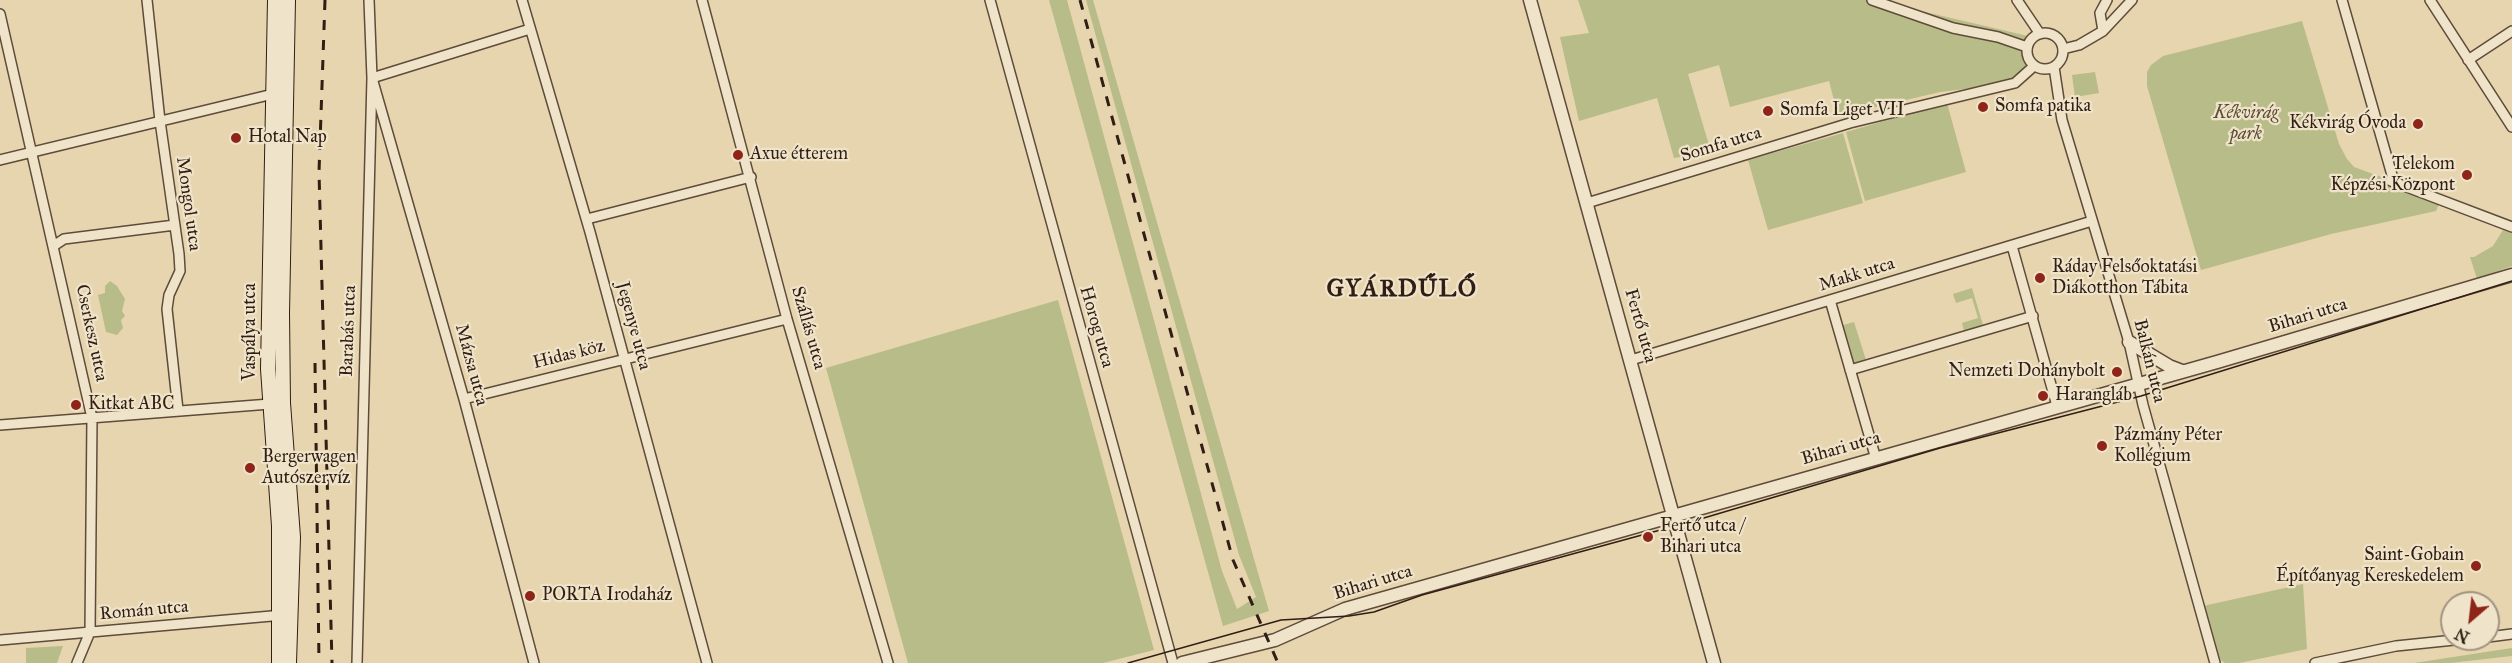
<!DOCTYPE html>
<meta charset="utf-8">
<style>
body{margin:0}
#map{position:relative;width:2512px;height:663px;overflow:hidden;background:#e6d5ae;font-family:"IM FELL Great Primer",serif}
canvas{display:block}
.north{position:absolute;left:2440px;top:591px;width:60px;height:60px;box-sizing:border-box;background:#efe4ca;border:2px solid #a39481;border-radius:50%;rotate:208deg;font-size:16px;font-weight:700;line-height:24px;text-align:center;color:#301d13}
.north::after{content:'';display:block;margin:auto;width:21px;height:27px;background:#8f2418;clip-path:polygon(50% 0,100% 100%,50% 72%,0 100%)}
</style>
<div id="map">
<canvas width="2512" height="663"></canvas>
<div class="north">N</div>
</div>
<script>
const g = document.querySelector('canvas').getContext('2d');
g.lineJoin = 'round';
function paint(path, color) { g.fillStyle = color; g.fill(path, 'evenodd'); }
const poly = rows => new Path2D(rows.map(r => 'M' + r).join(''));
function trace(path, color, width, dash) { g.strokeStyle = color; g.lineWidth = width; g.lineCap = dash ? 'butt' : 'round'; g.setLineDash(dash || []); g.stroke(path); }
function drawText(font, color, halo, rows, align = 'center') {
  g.font = font + ' "IM FELL Great Primer",serif'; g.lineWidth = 4.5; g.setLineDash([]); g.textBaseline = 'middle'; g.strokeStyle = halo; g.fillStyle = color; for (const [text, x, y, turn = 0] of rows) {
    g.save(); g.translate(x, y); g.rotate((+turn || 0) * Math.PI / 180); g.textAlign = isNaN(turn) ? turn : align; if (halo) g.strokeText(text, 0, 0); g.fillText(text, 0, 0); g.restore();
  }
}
paint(poly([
 [1049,0,1067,0,1222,571,1237,609,1256,597,1239,555,1086,0,1093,0,1269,611,1223,626],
 [1578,0,1874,0,2028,36,2024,78,2015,83,1940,92,1838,116,1829,81,1730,107,1719,65,1688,74,1711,152,1674,158,1657,98,1579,121,1560,37,1589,33],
 [2302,21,2339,144,2347,159,2354,167,2441,199,2436,211,2331,234,2201,270,2147,86,2147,72,2151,65,2163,56],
 [2095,72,2099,93,2075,97,2072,75],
 [1947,103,1966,172,1865,201,1846,132],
 [1843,133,1863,203,1768,230,1748,160],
 [2503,230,2512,233,2512,266,2477,279,2470,257,2474,257,2493,246],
 [110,281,117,286,125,299,122,311,125,316,121,320,123,328,117,335,106,332,98,295,105,293,105,286],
 [1972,288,1983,325,1964,331,1962,323,1978,318,1972,298,1956,303,1953,294],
 [1058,300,1154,650,1103,663,908,663,826,368],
 [1854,322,1866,360,1851,364,1840,326],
 [2303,584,2307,649,2239,663,2225,663,2216,657,2203,606],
 [63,646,57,663,26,663,26,648],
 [2512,648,2512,656,2450,663,2414,663]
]), '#b8bc88');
const minor = poly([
 [147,0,160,121,179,254,180,271,169,295,167,309,178,410],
 [522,0,590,232,707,663],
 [702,0,787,319,888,663],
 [990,0,1173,663],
 [1872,0,1953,28,1998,37,2027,47],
 [2017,0,2040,34],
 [2342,0,2392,175,2391,181,2512,227],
 [2430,0,2512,127],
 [0,14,92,418,90,632,77,663],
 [530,29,372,78,464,399,534,663],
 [2103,31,2100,13,2107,0],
 '2027 51a18 18 0 1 1 36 0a18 18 0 1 1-36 0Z',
 [2063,49,2079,45,2103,31,2132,0],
 [2468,60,2512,31],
 [2054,67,2062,120,2129,342,2143,405,2215,663],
 [0,160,273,94],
 [1587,203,1850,123,2015,83,2034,66],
 [587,219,751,177],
 [55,245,64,239,175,225],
 [2012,246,2057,406],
 [1830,300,1876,459],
 [1631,360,2092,221],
 [1850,370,2033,316],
 [464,399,787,319],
 [0,425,270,404],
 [2488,637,2512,634],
 [0,640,283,615],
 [357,663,372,78,369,0],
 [2315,663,2396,646,2464,639]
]);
const tertiary = poly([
 [1530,0,1714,663],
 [2129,342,2169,366,2182,371],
 [1182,663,1275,640,1345,609,2217,362,2512,275]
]);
const secondary = poly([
 [275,0,268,369,279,526,279,663],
 [288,0,282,313,283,403,293,537,289,663]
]);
trace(minor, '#5e4b3a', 12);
trace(tertiary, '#5e4b3a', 15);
trace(secondary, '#301d13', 16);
trace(minor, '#efe4ca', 9);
trace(tertiary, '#efe4ca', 12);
trace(secondary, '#efe4ca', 14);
trace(poly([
 [1128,663,1281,620,1349,616,1374,612,1422,595,1697,520,1940,448,2141,396,2512,281]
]), '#301d13', 1.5);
trace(poly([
 [325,0,319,172,332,663],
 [1080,0,1233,560,1278,663],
 [315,363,319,663]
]), '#301d13', 3, [10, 10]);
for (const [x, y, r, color] of [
 [1983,107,6,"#8f2418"],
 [1768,111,6,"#8f2418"],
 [2418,124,6,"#8f2418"],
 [236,138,6,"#8f2418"],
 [738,155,6,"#8f2418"],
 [2467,175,6,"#8f2418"],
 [2040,278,6,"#8f2418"],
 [2117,372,6,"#8f2418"],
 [2043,396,6,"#8f2418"],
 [76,405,6,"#8f2418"],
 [2102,446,6,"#8f2418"],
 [250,468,6,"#8f2418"],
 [1648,537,6,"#8f2418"],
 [2476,566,6,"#8f2418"],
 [530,596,6,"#8f2418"]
]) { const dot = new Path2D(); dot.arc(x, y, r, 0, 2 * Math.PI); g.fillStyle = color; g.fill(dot); trace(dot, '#efe4ca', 2); }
drawText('18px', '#301d13', '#efe4ca', [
 ["Somfa patika",1995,107],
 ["Somfa Liget VII",1780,111],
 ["Kékvirág Óvoda",2406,124,"right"],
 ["Hotal Nap",248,138],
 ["Axue étterem",750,155],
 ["Telekom",2455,165,"right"],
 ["Képzési Központ",2455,186,"right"],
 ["Ráday Felsőoktatási",2052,268],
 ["Diákotthon Tábita",2052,289],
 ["Nemzeti Dohánybolt",2105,372,"right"],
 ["Harangláb",2055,396],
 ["Kitkat ABC",88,405],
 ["Pázmány Péter",2114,436],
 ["Kollégium",2114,457],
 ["Bergerwagen",262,458],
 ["Autószervíz",262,479],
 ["Fertő utca /",1660,527],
 ["Bihari utca",1660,548],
 ["Saint-Gobain",2464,556,"right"],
 ["Építőanyag Kereskedelem",2464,577,"right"],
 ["PORTA Irodaház",542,596]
], 'left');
drawText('italic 18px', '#594d36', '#efe4ca', [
 ["Kékvirág",2246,114],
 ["park",2246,135]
]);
drawText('18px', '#301d13', '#efe4ca', [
 ["Somfa utca",1721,145,-17],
 ["Mongol utca",188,204,82],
 ["Makk utca",1857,275,-17],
 ["Bihari utca",2308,316,-17],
 ["Jegenye utca",633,326,75],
 ["Fertő utca",1640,326,74],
 ["Horog utca",1096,327,74],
 ["Szállás utca",808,328,74],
 ["Barabás utca",349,331,-88],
 ["Vaspálya utca",251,332,-90],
 ["Cserkesz utca",91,333,78],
 ["Hidas köz",569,355,-14],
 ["Balkán utca",2149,361,76],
 ["Mázsa utca",471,365,75],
 ["Bihari utca",1841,449,-16],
 ["Bihari utca",1373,583,-17],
 ["Román utca",144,611,-5]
]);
g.letterSpacing = '1.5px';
drawText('bold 24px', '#301d13', '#efe4ca', [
 ["GYÁRDŰLŐ",1402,290]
]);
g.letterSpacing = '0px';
</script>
